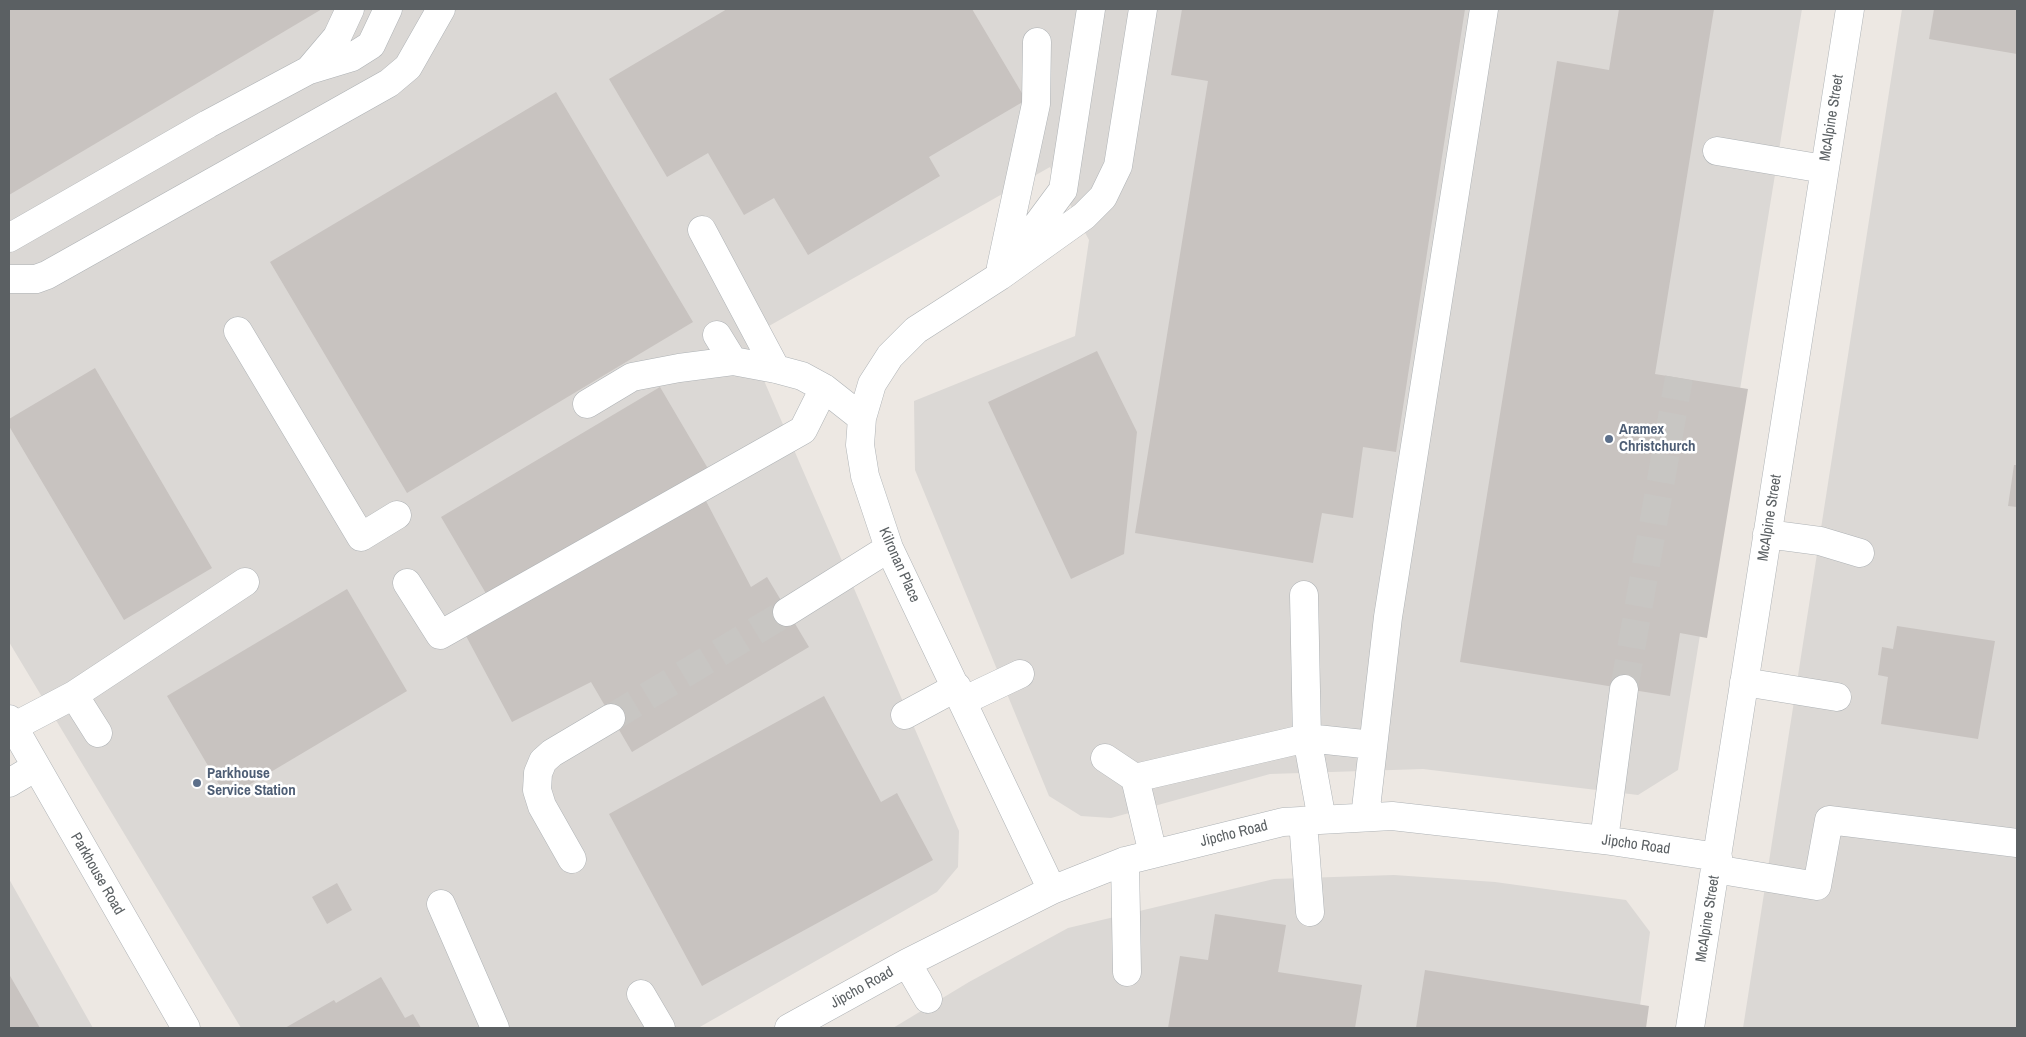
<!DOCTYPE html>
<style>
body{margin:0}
#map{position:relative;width:2026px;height:1037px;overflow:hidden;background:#ede8e3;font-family:"Archivo Narrow",sans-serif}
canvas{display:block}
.frame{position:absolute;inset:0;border:10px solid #5b6063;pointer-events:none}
</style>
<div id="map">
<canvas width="2026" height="1037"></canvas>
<div class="frame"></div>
</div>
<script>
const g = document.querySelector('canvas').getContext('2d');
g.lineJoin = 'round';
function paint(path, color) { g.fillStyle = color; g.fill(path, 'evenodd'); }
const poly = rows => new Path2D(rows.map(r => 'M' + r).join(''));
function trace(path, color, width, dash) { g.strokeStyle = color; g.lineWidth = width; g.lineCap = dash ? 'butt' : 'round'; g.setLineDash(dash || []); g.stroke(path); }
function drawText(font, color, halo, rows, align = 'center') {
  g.font = font + ' "Archivo Narrow",sans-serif'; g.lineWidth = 5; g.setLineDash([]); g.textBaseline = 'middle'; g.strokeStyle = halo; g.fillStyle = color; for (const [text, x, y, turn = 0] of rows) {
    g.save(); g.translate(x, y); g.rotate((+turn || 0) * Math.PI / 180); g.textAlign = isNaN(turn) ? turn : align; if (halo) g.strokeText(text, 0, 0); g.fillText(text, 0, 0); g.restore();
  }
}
paint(poly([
 [9,9,1802,9,1678,770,1638,795,1423,769,1270,774,1111,818,1081,816,1049,796,915,470,914,401,1075,336,1089,240,1050,167,746,339,959,831,958,867,937,892,698,1028,241,1028,9,642],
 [1902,9,2017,9,2017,1028,1743,1028],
 [1394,875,1495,882,1626,900,1650,932,1637,1028,893,1028,969,982,1068,928,1274,879],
 [9,879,93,1028,9,1028]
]), '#dbd8d5');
paint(poly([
 [9,9,322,9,9,195],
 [727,9,972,9,1026,100,929,157,940,176,808,255,774,198,744,215,708,153,667,177,609,79],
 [1182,9,1465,9,1396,452,1363,447,1353,518,1322,513,1313,563,1135,533,1208,81,1171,75],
 [1619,9,1714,9,1655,374,1748,389,1707,638,1680,633,1670,696,1460,662,1557,61,1609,70],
 [1934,9,2017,9,2017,54,1929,39],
 [556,92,693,322,407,493,270,262],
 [1097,351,1137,432,1124,554,1071,579,988,402],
 [95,368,212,568,124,620,9,426,9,419],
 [660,387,710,472,491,602,441,517],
 [2014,465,2017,465,2017,507,2008,506],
 [706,501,751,587,767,577,809,647,632,752,591,682,512,722,466,636],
 [347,589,407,691,227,798,167,696],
 [1897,626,1995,641,1978,739,1881,724,1888,677,1878,675,1882,647,1893,649],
 [824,696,881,802,897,793,933,860,702,986,609,814],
 [337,883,352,910,327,924,312,897],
 [1215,914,1286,925,1278,972,1362,985,1355,1028,1168,1028,1180,956,1208,960],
 [1425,970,1649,1006,1646,1028,1416,1028],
 [9,974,40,1028,9,1028],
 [381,977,405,1018,413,1014,421,1028,285,1028,334,1000,336,1003]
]), '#c8c3c0');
trace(poly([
 [1624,689,1679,378],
 [611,718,787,612]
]), '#c8c6c3', 28, [28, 14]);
const minor = poly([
 [309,70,352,57,371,45,388,9],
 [1717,151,1824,169],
 [702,230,776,369],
 [9,238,208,124,309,70,337,37,350,9],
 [1014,256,1063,190,1091,9],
 [1001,267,1036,104,1037,42],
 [9,279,36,279,47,275,389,83,408,67,441,9],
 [238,331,361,537,397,515],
 [717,335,733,361],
 [587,404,632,377,679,368,733,361,776,369,802,376,824,388,862,418],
 [1767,534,1820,541,1860,553],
 [407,583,440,635,803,430,824,388],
 [1304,595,1307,738,1373,745],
 [787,612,889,548],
 [1744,682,1837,697],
 [74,695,98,733],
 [963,701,1020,674],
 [905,715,957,687],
 [9,719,186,1028],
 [13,727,74,695,245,582],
 [1105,758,1135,778,1153,854],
 [1135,778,1307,738,1322,820],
 [9,783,36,767],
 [1365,817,1388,617,1484,9],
 [1303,821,1310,912],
 [1604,840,1624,689],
 [572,859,542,806,537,790,538,773,543,761,552,753,611,718],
 [1125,861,1127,972],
 [1715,869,1817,886,1829,820,2017,843],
 [1052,890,889,548,865,476,860,445,862,418,872,384,890,356,916,330,1000,276,1084,216,1103,197,1118,166,1143,9],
 [441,904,495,1028],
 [907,963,928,999],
 [641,994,661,1028],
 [789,1028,907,963,1052,890,1125,861,1283,822,1392,816,1604,840,1718,857],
 [1690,1028,1850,9]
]);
trace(minor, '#aeb2b5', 29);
trace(minor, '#fff', 28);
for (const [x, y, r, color] of [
 [1609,439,5,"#5c6f8a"],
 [197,783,5,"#5c6f8a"]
]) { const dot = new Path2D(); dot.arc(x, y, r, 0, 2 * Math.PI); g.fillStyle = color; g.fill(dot); trace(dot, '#fff', 2); }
drawText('15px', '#5b6063', '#fff', [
 ["McAlpine Street",1832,118,-81],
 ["McAlpine Street",1770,518,-81],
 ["Kilronan Place",899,565,66],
 ["Jipcho Road",1234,834,-14],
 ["Jipcho Road",1636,845,8],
 ["Parkhouse Road",97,874,60],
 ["McAlpine Street",1708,919,-81],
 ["Jipcho Road",862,988,-29]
]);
drawText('bold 15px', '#4e5e75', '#fff', [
 ["Aramex",1619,430],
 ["Christchurch",1619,447],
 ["Parkhouse",207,774],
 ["Service Station",207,791]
], 'left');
</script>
